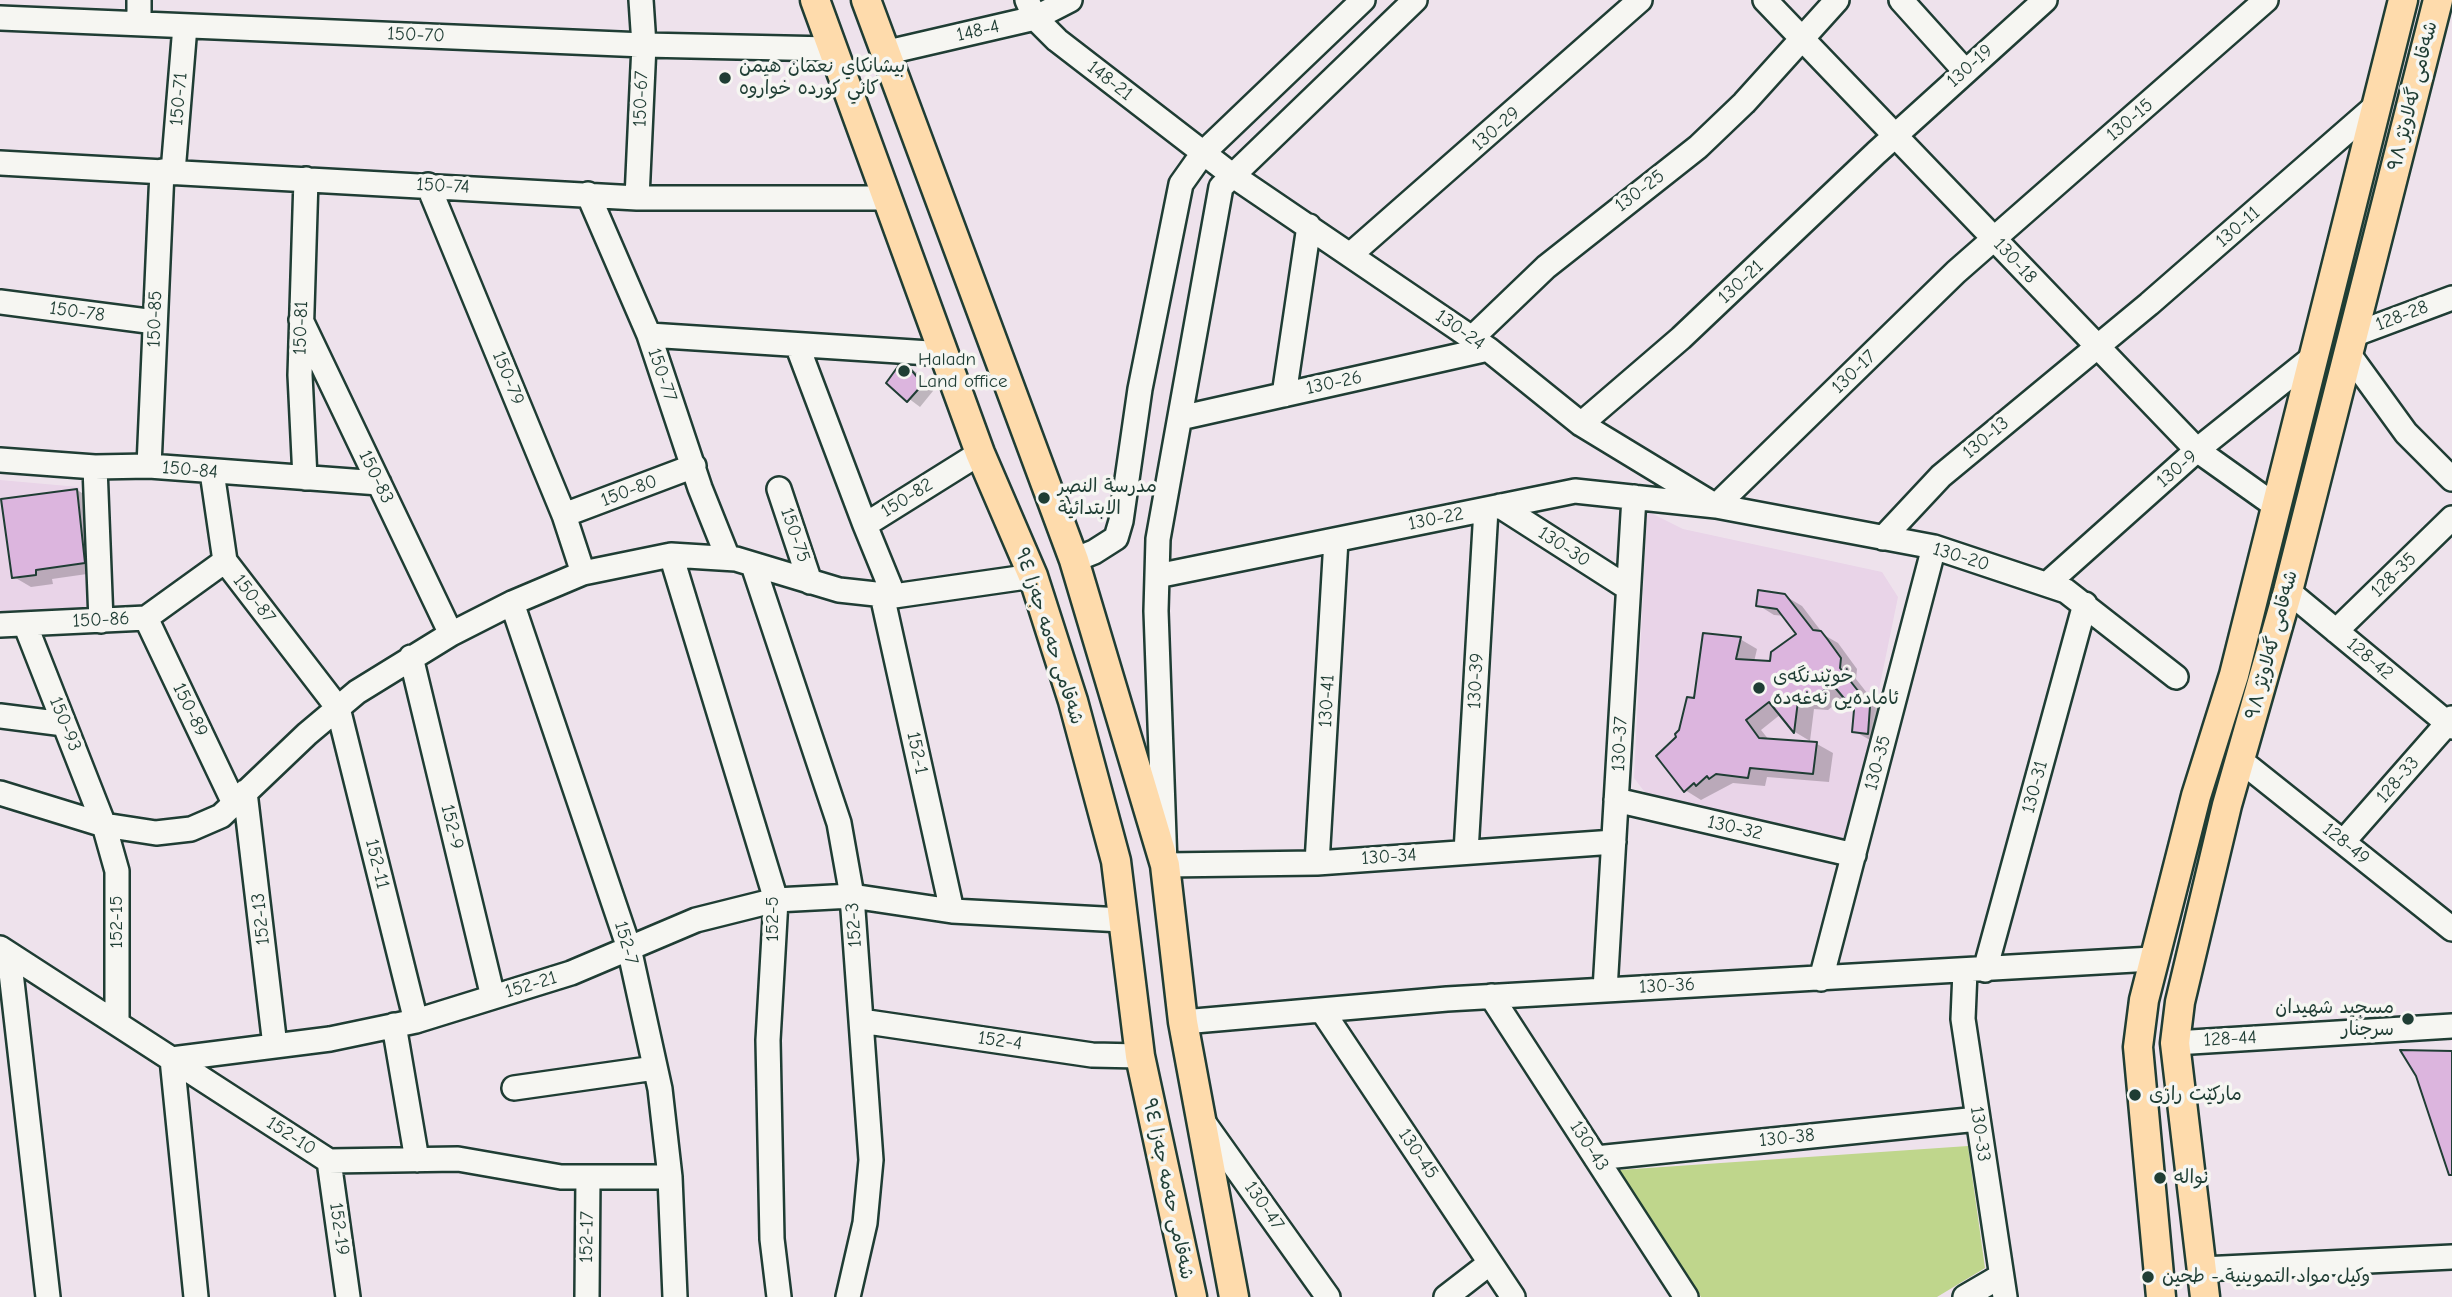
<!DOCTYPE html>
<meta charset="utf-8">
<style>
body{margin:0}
canvas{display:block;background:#eee2ec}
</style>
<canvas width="2452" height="1297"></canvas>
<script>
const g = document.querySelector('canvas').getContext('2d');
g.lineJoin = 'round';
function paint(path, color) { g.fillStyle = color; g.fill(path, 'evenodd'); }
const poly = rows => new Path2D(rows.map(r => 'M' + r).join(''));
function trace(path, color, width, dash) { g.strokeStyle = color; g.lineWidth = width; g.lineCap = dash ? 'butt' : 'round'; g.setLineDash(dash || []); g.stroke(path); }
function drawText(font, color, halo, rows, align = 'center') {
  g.font = font + ' "Comic Neue","Playpen Sans Arabic",sans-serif'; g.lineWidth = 7; g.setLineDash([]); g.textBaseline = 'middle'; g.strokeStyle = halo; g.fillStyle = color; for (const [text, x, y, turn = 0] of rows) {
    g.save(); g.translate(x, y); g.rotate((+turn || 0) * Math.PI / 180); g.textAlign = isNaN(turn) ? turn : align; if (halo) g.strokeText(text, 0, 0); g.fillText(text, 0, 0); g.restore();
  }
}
paint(poly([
 [0,480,79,487,93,612,0,614],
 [1647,511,1683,529,1882,572,1898,597,1847,845,1650,799,1634,778]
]), '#e9d4e8');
paint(poly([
 [1968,1146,1985,1268,1937,1297,1701,1297,1619,1170]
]), '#bfd68c');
paint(poly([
 [908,367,919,374,933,391,920,407,888,383],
 [77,490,94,500,101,572,52,579,53,584,31,587,14,577],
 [1785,596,1802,606,1824,635,1838,643,1857,669,1856,679,1886,717,1884,742,1870,740,1854,731,1856,710,1845,696,1828,710,1814,709,1810,741,1795,732,1781,714,1761,730,1769,740,1817,744,1833,753,1829,782,1767,777,1765,786,1733,783,1701,800,1685,790,1696,700,1740,639,1757,649,1754,662,1771,663,1799,635,1785,616,1774,615,1758,605]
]), '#0003');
const building = poly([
 [899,365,908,366,923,384,907,402,886,383,899,365],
 [77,489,85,563,36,570,36,575,12,578,1,499,77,489],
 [1758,590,1785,594,1813,630,1821,631,1828,640,1841,658,1840,668,1870,706,1868,734,1852,732,1854,710,1832,684,1810,702,1798,701,1794,733,1769,702,1746,720,1759,738,1817,742,1813,774,1750,768,1748,778,1716,774,1709,779,1707,776,1696,786,1694,783,1684,792,1656,756,1676,737,1675,734,1679,730,1687,697,1694,698,1703,633,1741,637,1736,659,1770,661,1771,652,1796,634,1777,609,1756,606,1758,590],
 [2400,1050,2452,1051,2452,1175,2449,1175,2416,1076,2400,1050]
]);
paint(building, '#dcb5de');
trace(building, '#1f3d34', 2);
const minor = poly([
 [1027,0,1035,18,1057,40,1232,175,1488,349,1581,424,1711,503],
 [1415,0,1221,187,1158,539,1156,611,1165,865,1317,863,1614,842],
 [1765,0,2197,450,2277,507],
 [1901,0,1965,71],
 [0,18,644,45,831,49],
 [139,23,139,0],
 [884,53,1035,18,1070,0],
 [0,163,637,198,887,198],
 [173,172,185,26],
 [428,185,564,515,583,573],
 [588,194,649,335,700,488,728,558],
 [637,198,644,45,641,0],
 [1350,255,1640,0],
 [0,302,155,322],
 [301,320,451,634],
 [649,335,945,354],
 [2353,335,2452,298],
 [1472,338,1546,267,1698,147,1744,103,1837,0],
 [797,345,865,525],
 [2348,353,2406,433,2452,479],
 [1284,395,1309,226],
 [1180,418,1488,349],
 [1581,424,1681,338,1876,153,2045,0],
 [0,460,95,467,149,466,379,483],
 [149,466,162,171],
 [95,467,101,621],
 [212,472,225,561,338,708,416,1021],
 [305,478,300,375,306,179],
 [779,489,810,582],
 [1500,506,1628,588],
 [1716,506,1956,272,2266,0],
 [564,515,694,466],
 [1883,538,1941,476,2149,304,2378,104],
 [671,555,776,900,768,1040,772,1239,779,1297],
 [1074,560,1094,552,1116,538,1121,521,1140,389,1181,184,1203,153,1363,0],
 [753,565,839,823,852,896,871,1160,865,1223,848,1297],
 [1157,576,1575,491,1716,506,1934,547,2066,591,2176,677],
 [2047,584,2197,450,2312,358],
 [2288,591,2452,727],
 [882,595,952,911],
 [894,596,865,525,980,453],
 [512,603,629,948,660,1089,670,1177,675,1297],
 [146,618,234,803],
 [25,624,104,825,117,871,117,1022],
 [0,625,146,618,225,561],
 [2336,631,2452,518],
 [411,657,493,997],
 [0,716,64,724],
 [2240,760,2452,929],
 [245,792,275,1046],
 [0,793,104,825,156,833,191,829,221,816,307,734,357,692,451,634,512,603,583,573,671,555,736,559,839,590,894,596,1033,576],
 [1616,800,1854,855],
 [2343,842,2452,718],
 [1466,852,1486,509],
 [1317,863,1336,540],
 [0,948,329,1161,458,1159,561,1177,670,1177],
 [9,955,48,1297],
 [1985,970,2085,604],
 [1965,971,1963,1019,2005,1297],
 [1821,979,1934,547],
 [1605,990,1634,497],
 [1491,996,1686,1297],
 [1323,1012,1513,1297],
 [861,1021,1092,1055,1140,1056],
 [1183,1022,1447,999,2152,959],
 [394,1025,417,1160],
 [2175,1043,2452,1026],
 [514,1088,655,1068],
 [1202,1120,1328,1297],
 [1596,1158,1978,1119],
 [329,1161,348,1297],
 [2202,1269,2452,1257],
 [196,1297,172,1059,330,1039,416,1021,571,973,696,920,776,900,852,896,952,911,1122,920],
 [587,1297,588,1177],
 [1446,1297,1490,1263],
 [1965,1297,2001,1276]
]);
const major = poly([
 [815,0,980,453,1033,576,1073,701,1116,861,1140,1056,1192,1297],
 [866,0,1074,560,1165,865,1183,1022,1234,1297],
 [2161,1297,2138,1047,2144,1000,2196,796,2234,675,2403,0],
 [2205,1297,2175,1043,2180,1002,2227,805,2288,591,2438,0]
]);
trace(minor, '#1f3d34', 28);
trace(major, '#1f3d34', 33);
trace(minor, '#f6f6f2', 23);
trace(major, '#fedbac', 28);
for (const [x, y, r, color] of [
 [725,78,7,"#1f3d34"],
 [904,371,7,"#1f3d34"],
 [1044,498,7,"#1f3d34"],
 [1759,688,7,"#1f3d34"],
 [2408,1019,7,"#1f3d34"],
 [2135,1095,7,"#1f3d34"],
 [2160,1178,7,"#1f3d34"],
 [2148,1277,7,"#1f3d34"]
]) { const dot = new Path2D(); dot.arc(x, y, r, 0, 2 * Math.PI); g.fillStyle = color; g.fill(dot); trace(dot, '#f6f6f2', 2.5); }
drawText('19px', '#1f3d34', '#f6f6f2', [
 ["148-4",978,31,-13],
 ["150-70",416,35,2],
 ["130-19",1970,66,-42],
 ["148-21",1110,81,38],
 ["شەقامی گەلاوێژ ٩٨",2413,96,-76],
 ["150-71",179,99,-85],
 ["150-67",641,99,-88],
 ["130-15",2130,120,-40],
 ["130-29",1496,129,-41],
 ["150-74",443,186,3],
 ["130-25",1640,191,-37],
 ["130-11",2238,227,-41],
 ["130-18",2015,261,47],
 ["130-21",1741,282,-43],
 ["150-78",77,312,8],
 ["128-28",2402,316,-21],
 ["150-85",155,319,-88],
 ["150-81",301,328,-88],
 ["130-24",1460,330,35],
 ["130-17",1854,372,-44],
 ["150-77",662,375,71],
 ["150-79",508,378,68],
 ["130-26",1334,383,-12],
 ["130-13",1986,438,-40],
 ["130-9",2177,469,-41],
 ["150-84",190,470,5],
 ["150-83",376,477,64],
 ["150-80",629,491,-21],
 ["150-82",907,498,-32],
 ["130-22",1436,519,-11],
 ["150-75",795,535,71],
 ["130-30",1564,547,33],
 ["130-20",1961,557,17],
 ["128-35",2394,575,-44],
 ["150-87",254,599,52],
 ["150-86",101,620,-3],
 ["شەقامی حەمە جەزا ٩٤",1049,636,72],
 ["شەقامی گەلاوێژ ٩٨",2272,645,-75],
 ["128-42",2370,659,40],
 ["130-39",1476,681,-87],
 ["130-41",1327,701,-87],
 ["150-89",190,710,64],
 ["150-93",65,724,68],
 ["130-37",1620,744,-87],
 ["152-1",917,753,78],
 ["130-35",1878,763,-75],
 ["128-33",2398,780,-49],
 ["130-31",2035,787,-75],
 ["152-9",452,827,76],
 ["130-32",1735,828,13],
 ["128-49",2346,844,39],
 ["130-34",1389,857,-4],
 ["152-11",377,864,76],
 ["152-13",261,919,-96],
 ["152-5",773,919,-90],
 ["152-15",117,922,-90],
 ["152-3",854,925,-94],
 ["152-7",626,943,74],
 ["152-21",531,985,-17],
 ["130-36",1667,986,-3],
 ["128-44",2230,1039,-3],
 ["152-4",1000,1041,8],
 ["130-33",1980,1134,82],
 ["152-10",291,1136,33],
 ["130-38",1787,1138,-6],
 ["130-43",1589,1146,57],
 ["130-45",1418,1154,56],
 ["شەقامی حەمە جەزا ٩٤",1168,1189,78],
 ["130-47",1264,1206,55],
 ["152-19",339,1229,82],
 ["152-17",587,1237,-89]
]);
drawText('19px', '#1f3d34', '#f6f6f2', [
 ["بيشانكاي نعمان هيمن",739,67],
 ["كاني كورده خواروه",739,89],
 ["Haladn",918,360],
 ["Land office",918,382],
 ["مدرسة النصر",1058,487],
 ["الابتدائية",1058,509],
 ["خوێندنگەی",1773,677],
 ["ئامادەیی نەغەدە",1773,699],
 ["مسجيد شهيدان",2394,1008,"right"],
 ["سرجنار",2394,1030,"right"],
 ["مارکێت رازی",2149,1095],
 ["نواله",2174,1178],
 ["وكيل مواد التموينية - طحين",2162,1277]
], 'left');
</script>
